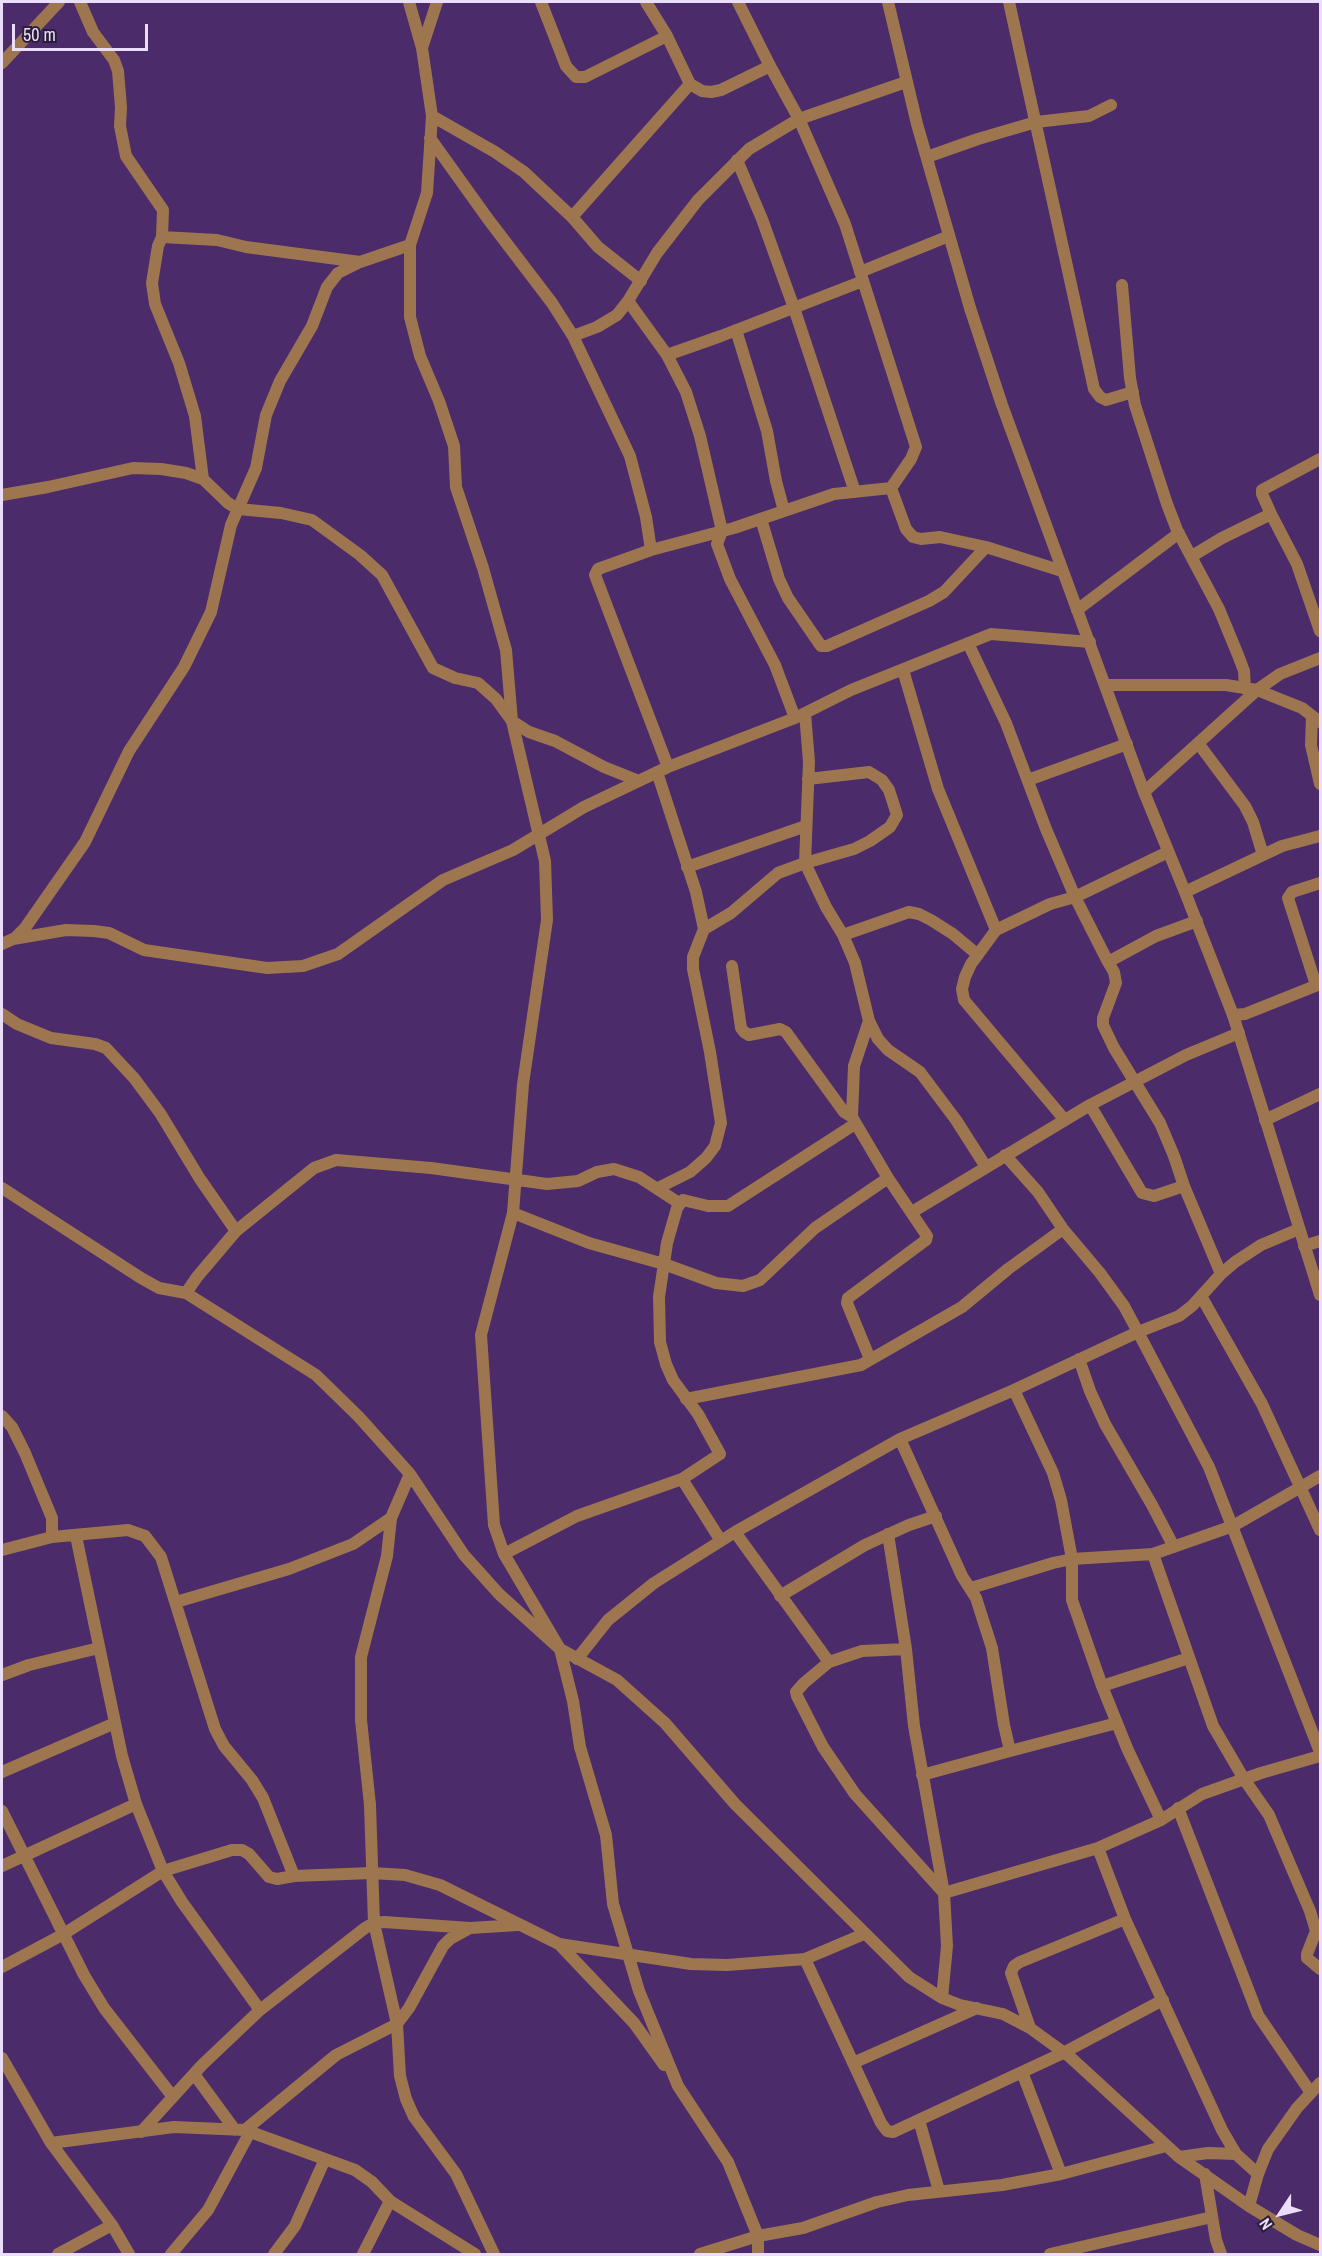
<!DOCTYPE html>
<style>
body{margin:0}
#map{position:relative;width:1322px;height:2256px;overflow:hidden;background:#4b2b69;font-family:"Archivo Narrow",sans-serif}
canvas{display:block}
.frame{position:absolute;inset:0;border:3px solid #ebddfc;pointer-events:none}
.north{position:absolute;left:1250px;top:2184px;width:60px;height:60px;-webkit-text-stroke:4px #2a1d39;paint-order:stroke;rotate:235deg;font-size:16px;font-weight:700;line-height:24px;text-align:center;color:#ebddfc}
.north::after{content:'';display:block;margin:auto;width:21px;height:27px;background:#ebddfc;clip-path:polygon(50% 0,100% 100%,50% 72%,0 100%)}
.scale{position:absolute;left:12px;top:24px;width:136px;height:27px;box-sizing:border-box;border:3px solid #ebddfc;border-top:0;padding-left:8px;font-size:18px;line-height:21px;white-space:nowrap;color:#ebddfc;-webkit-text-stroke:4px #2a1d39;paint-order:stroke}
</style>
<div id="map">
<canvas width="1322" height="2256"></canvas>
<div class="frame"></div>
<div class="north">N</div>
<div class="scale">50 m</div>
</div>
<script>
const g = document.querySelector('canvas').getContext('2d');
g.lineJoin = 'round';
const poly = rows => new Path2D(rows.map(r => 'M' + r).join(''));
function trace(path, color, width, dash) { g.strokeStyle = color; g.lineWidth = width; g.lineCap = dash ? 'butt' : 'round'; g.setLineDash(dash || []); g.stroke(path); }
trace(poly([
 [80,2,93,32,114,60,118,71,121,107,120,126,126,156,163,210,162,237,158,246,152,283,155,304,179,363,195,416,203,479],
 [409,2,422,48,432,116,427,193,410,245,410,317,420,356,439,401,454,446,456,487,483,568,506,650,512,721,545,861,547,920,523,1084,513,1213,481,1335,494,1525,504,1554,560,1649,573,1701,580,1747,606,1835,613,1904,639,1991,678,2086,728,2162,758,2236,758,2254],
 [541,2,566,66,576,77,585,77,667,36],
 [646,2,667,36,690,84,702,91,711,92,721,90,770,66],
 [738,2,770,66,799,119,845,224,916,447,911,459,891,488,906,529,913,537,921,539,940,537,986,547,1062,571],
 [1009,2,1094,389,1100,397,1106,400,1133,392],
 [422,48,437,2],
 [2,63,59,2],
 [432,116,495,152,524,172,572,217,598,247,641,281],
 [430,138,488,219,552,303,573,336,630,456,646,517,651,550],
 [927,157,978,139,1036,122,1089,116,1111,105],
 [737,160,762,219,794,308,855,492],
 [572,217,690,84],
 [162,237,217,240,246,247,360,262],
 [860,272,949,236],
 [1122,285,1130,378,1135,405,1167,504,1177,530,1219,609,1238,655,1244,671,1245,688],
 [628,301,667,355,686,392,700,436,722,531,717,544,730,579,775,665,795,718],
 [736,330,767,431,776,481,784,511],
 [573,336,597,327,617,315,628,301,657,253,698,200,749,149,799,119,906,82],
 [667,355,721,336,863,281],
 [2,495,48,487,133,468,161,469,186,473,203,479,228,503,238,509,281,513,312,520,360,555,382,575,433,668,455,678,478,683,496,699,512,721,529,732,555,741,604,767,639,781],
 [1271,514,1262,494,1262,490,1320,459],
 [761,519,779,579,788,598,821,646,827,646,929,601,944,592,986,547],
 [1192,556,1222,538,1271,514,1297,564,1320,631],
 [1077,610,1179,533],
 [968,643,1006,723,1046,829,1075,897,1108,962,1156,936,1197,921],
 [903,670,938,789,996,930,1050,904,1075,897,1168,852],
 [1106,685,1226,685,1257,690,1302,708,1320,722],
 [805,713,809,762,805,863,826,907,843,935,855,963,869,1021,878,1039,888,1050,920,1072,956,1120,986,1167],
 [1312,716,1311,745,1320,784],
 [1198,743,1245,806,1253,822,1263,855],
 [668,767,595,575,598,569,651,550,734,528,834,494,891,488],
 [657,772,696,892,704,929,731,913,778,873,805,863,854,849,870,841,890,827,897,815,889,790,882,780,869,772,808,779],
 [1028,780,1127,744],
 [1144,792,1257,690,1280,674,1320,658],
 [687,867,806,826],
 [1185,892,1282,846,1320,836],
 [996,930,971,964,965,977,962,989,964,1000,1064,1119],
 [843,935,909,912,919,914,931,920,953,934,978,955],
 [14,939,25,928,85,842,129,751,184,667,211,612,231,525,256,468,266,415,280,381,312,326,327,287,338,273,360,262,410,245],
 [2,944,13,939,66,930,94,931,109,933,144,950,267,968,303,966,338,954,443,880,513,850,584,807,668,767,795,718,851,690,991,634,1090,642],
 [1108,962,1114,972,1116,983,1103,1018,1103,1025,1114,1048,1160,1123,1174,1156,1184,1186,1221,1274],
 [732,966,741,1028,744,1032,749,1035,780,1029,786,1032,844,1112,852,1117],
 [1316,985,1288,898,1292,892,1320,883],
 [2,1014,17,1024,51,1038,95,1044,106,1048,134,1078,160,1113,200,1179,236,1231,197,1277,186,1293],
 [1233,1015,1245,1014,1320,984],
 [869,1021,854,1066,852,1117,888,1178,927,1236,926,1240,848,1298,847,1303,870,1359],
 [1090,1105,1142,1193,1154,1196,1184,1186],
 [1265,1120,1320,1094],
 [1005,1155,1038,1192,1063,1229,1100,1273,1124,1306,1138,1332,1209,1467,1320,1752],
 [2,1188,141,1278,159,1288,186,1293,316,1375,359,1417,410,1474,464,1555,499,1594,560,1649,617,1680,665,1723,735,1804,909,1977,942,1998,960,2005,1003,2014,1030,2028,1070,2057,1179,2157,1249,2206,1297,2235,1320,2245],
 [658,1188,690,1172,706,1158,715,1146,721,1123,710,1052,693,969,693,957,704,929],
 [912,1212,1090,1105,1186,1055,1239,1033],
 [513,1213,589,1243,664,1264,716,1283,743,1286,760,1280,815,1228,888,1178],
 [236,1231,314,1168,336,1160,431,1168,547,1184,578,1181,597,1172,614,1169,639,1177,679,1203],
 [1304,1246,1320,1241],
 [1201,1296,1262,1404,1320,1530],
 [1079,1359,1090,1391,1105,1424,1152,1505,1174,1547],
 [1014,1390,1053,1473,1061,1500,1072,1559,1072,1600,1102,1686,1189,1658],
 [686,1399,861,1365,962,1307,1008,1269,1063,1229],
 [2,1416,12,1427,25,1453,52,1518,52,1537,128,1530,145,1536,161,1557,215,1729,224,1746,252,1780,263,1798,294,1876],
 [900,1439,962,1576,976,1598,992,1648,1004,1725,1010,1751,922,1775],
 [682,1479,721,1541],
 [391,1518,387,1556,361,1657,361,1720,370,1805,374,1923,397,2024,400,2076,406,2099,414,2117,456,2174,494,2254],
 [735,1532,829,1662,862,1651,906,1649],
 [888,1534,906,1649,914,1726,944,1893,947,1946,942,1998],
 [76,1536,122,1756,136,1804],
 [2,1550,52,1537],
 [504,1554,577,1516,682,1479,720,1454,698,1414,673,1380,666,1364,660,1342,659,1297,667,1243,677,1208,683,1200,708,1206,728,1206,855,1124],
 [1153,1554,1213,1726,1244,1779,1269,1815,1310,1911,1316,1931,1307,1954,1307,1958,1320,1969],
 [971,1588,1053,1563,1072,1559,1153,1554,1233,1526,1320,1476],
 [780,1596,865,1545,909,1525,936,1516],
 [176,1602,289,1569,353,1544,391,1518,410,1474],
 [577,1659,608,1620,654,1583,735,1532,900,1439,1014,1390,1138,1332,1179,1316,1192,1306,1221,1274,1235,1262,1261,1245,1299,1229],
 [829,1662,804,1683,796,1692,797,1696,823,1747,855,1794,944,1893,1098,1848,1161,1820,1202,1794,1261,1773,1320,1756],
 [2,1675,29,1665,99,1648],
 [1102,1686,1127,1748,1161,1820],
 [1010,1751,1117,1723],
 [2,1772,115,1723],
 [1178,1808,1258,2015,1311,2093],
 [2,1811,84,1975,104,2008,173,2097],
 [1098,1848,1125,1919,1222,2130,1236,2154,1258,2174],
 [2,1866,136,1804,163,1871,182,1902,260,2010],
 [559,1944,691,1964,727,1965,805,1959,864,1934],
 [805,1959,881,2123,887,2131,893,2132,1063,2053,1163,2000],
 [2,1967,62,1935,163,1871,232,1850,242,1850,249,1854,269,1877,277,1879,294,1876,372,1873,405,1875,440,1885,559,1944,634,2023,664,2065],
 [1030,2028,1011,1973,1014,1966,1020,1962,1125,1919],
 [2,2058,51,2143,174,2127,245,2130,355,2170,372,2182,390,2201,475,2254],
 [853,2063,977,2008],
 [1022,2072,1061,2174],
 [194,2074,235,2130],
 [919,2120,939,2191],
 [245,2130,336,2055,397,2024,409,2008,443,1946,450,1939,470,1928],
 [141,2132,202,2065,260,2010,365,1928,374,1923,384,1922,470,1928,518,1925],
 [51,2143,112,2225,129,2254],
 [1179,2157,1208,2153,1236,2154],
 [1205,2174,1216,2240,1221,2254],
 [1249,2206,1258,2174,1268,2149,1297,2108,1320,2083],
 [58,2254,112,2225],
 [171,2254,208,2210,250,2132],
 [274,2254,295,2226,325,2159],
 [363,2254,390,2201],
 [700,2254,758,2236,803,2228,877,2202,908,2195,1002,2185,1061,2174,1166,2146],
 [1050,2254,1212,2217]
]), '#9d7650', 12);
trace(poly([
 [888,2,917,124,970,308,1002,405,1144,792,1185,892,1233,1015,1320,1295]
]), '#9d7650', 12);
</script>
